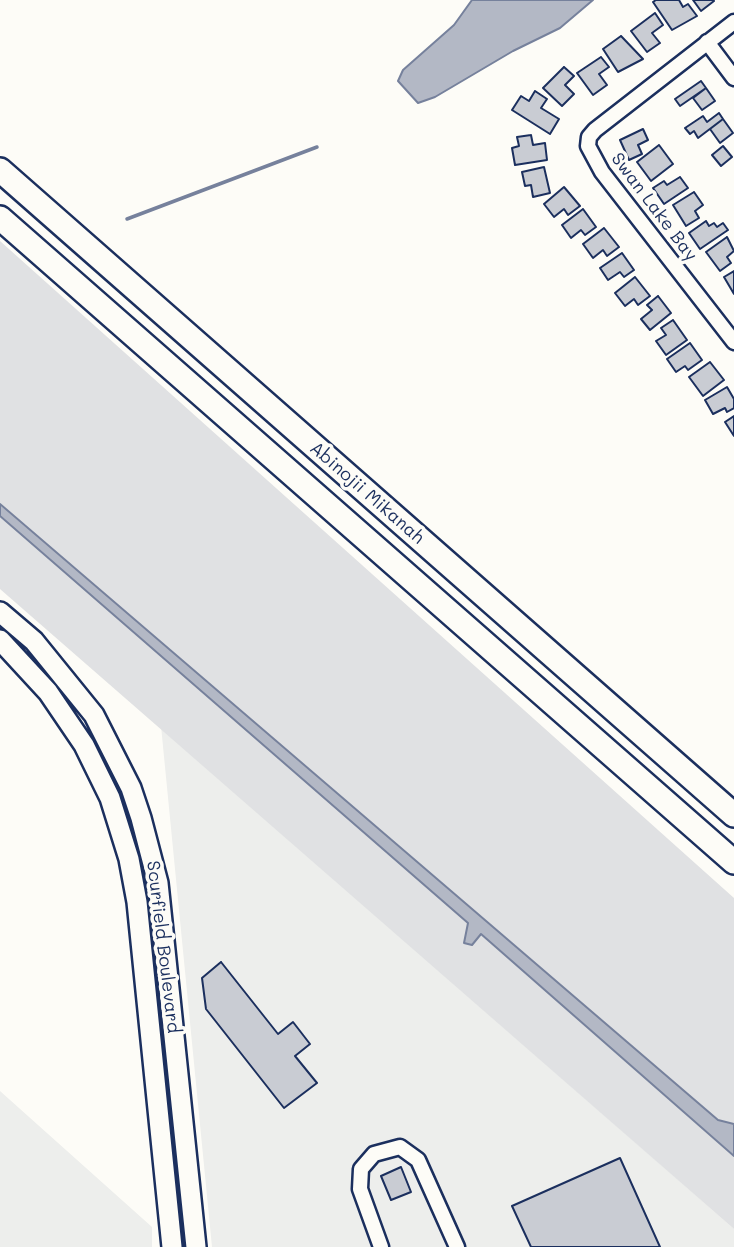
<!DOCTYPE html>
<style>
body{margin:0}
canvas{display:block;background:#fdfcf7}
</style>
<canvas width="734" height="1247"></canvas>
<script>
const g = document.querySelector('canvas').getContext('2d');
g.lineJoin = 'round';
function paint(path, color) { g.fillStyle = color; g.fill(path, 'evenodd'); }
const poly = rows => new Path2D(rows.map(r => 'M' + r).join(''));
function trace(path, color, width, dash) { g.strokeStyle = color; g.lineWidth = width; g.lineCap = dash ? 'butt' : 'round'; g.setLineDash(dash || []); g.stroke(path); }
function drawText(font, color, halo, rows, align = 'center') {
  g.font = font + ' Mali,sans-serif'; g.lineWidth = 7; g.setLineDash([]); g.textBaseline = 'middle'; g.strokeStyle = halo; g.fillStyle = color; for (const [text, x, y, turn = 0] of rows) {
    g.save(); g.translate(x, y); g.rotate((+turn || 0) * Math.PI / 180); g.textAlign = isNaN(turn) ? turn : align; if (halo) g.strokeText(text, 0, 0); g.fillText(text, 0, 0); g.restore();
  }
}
paint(poly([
 [161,726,734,1229,734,1247,212,1247],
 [0,1091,152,1227,152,1247,0,1247]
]), '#edeeec');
paint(poly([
 [0,241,734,898,734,1229,0,589]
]), '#e0e1e3');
const water = poly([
 [472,0,593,0,560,28,513,51,435,97,418,103,398,81,403,70,454,25,472,0],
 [0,504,718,1120,734,1124,734,1156,481,934,472,945,464,943,468,923,0,516,0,504]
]);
paint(water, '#b3b8c5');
trace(water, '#76819c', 2);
trace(poly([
 [127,219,317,147]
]), '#76819c', 3.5);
const building = poly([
 [656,0,679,0,683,7,688,4,697,16,672,30,653,2,656,0],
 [693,0,713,0,714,1,701,11,693,0],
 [655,13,663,25,652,33,660,43,647,52,631,31,655,13],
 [621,36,643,59,618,72,603,49,621,36],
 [601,57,609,67,599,74,607,85,593,95,577,73,601,57],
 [564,67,574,76,565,85,574,94,562,106,543,88,564,67],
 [701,81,706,88,680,106,675,99,701,81],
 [706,88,715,101,702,110,693,98,706,88],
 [535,91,547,99,541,108,559,119,550,134,512,110,521,96,529,101,535,91],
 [719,113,723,119,698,138,694,131,690,134,685,128,703,116,707,122,719,113],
 [723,119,733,133,720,143,710,129,723,119],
 [643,129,648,140,638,145,642,154,629,160,620,140,643,129],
 [531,135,533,145,545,143,547,160,515,165,512,148,519,146,517,137,531,135],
 [659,145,673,164,651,181,637,162,659,145],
 [723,146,732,157,721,166,712,155,723,146],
 [544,167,550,193,533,197,531,185,525,186,522,172,544,167],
 [680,177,688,188,664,204,653,188,664,181,667,185,680,177],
 [564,187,580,206,568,215,564,209,554,217,544,204,564,187],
 [694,192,703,205,695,211,699,218,686,226,673,205,694,192],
 [583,209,596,227,585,235,581,230,571,238,562,225,583,209],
 [706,221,709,226,714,223,717,227,723,223,728,230,700,249,689,233,706,221],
 [604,228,619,247,607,256,603,250,593,258,583,244,604,228],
 [727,237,734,251,727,257,731,263,720,271,706,252,727,237],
 [622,253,634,270,624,277,620,272,608,280,600,268,622,253],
 [734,271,734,294,724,277,734,271],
 [635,277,650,296,638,305,634,299,625,306,615,293,635,277],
 [658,296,671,313,650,330,641,319,652,310,647,305,658,296],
 [673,320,687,340,666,355,656,341,666,335,661,328,673,320],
 [690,343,702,360,688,370,685,366,676,372,667,359,690,343],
 [710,362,724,380,703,396,689,377,710,362],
 [727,387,734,399,734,408,727,412,725,408,713,414,705,400,727,387],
 [734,416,734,436,725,422,734,416],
 [221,962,278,1034,293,1022,310,1044,295,1056,317,1083,284,1108,206,1009,202,978,221,962],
 [620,1158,660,1247,531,1247,512,1206,620,1158],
 [401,1167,411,1192,391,1200,381,1176,401,1167]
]);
paint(building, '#c9ccd3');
trace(building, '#1b2f5e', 2);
const street = poly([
 [734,22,595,130,589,137,588,146,602,172,734,342],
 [707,42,734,78],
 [381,1247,360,1189,361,1169,374,1154,400,1147,418,1160,457,1247]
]);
const secondary = poly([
 [0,612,34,641,94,715,131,788,141,818,158,883,196,1247],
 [0,640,48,692,84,745,110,798,129,859,137,902,172,1247]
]);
const primary = poly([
 [0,170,734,815],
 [0,218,734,862]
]);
trace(street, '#1b2f5e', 19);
trace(secondary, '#1b2f5e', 24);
trace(primary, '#1b2f5e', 28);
trace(street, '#fdfcf7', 14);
trace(secondary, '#fdfcf7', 19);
trace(primary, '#fdfcf7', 23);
drawText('18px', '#1b2f5e', '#fdfcf7', [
 ["Swan Lake Bay",654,207,53],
 ["Abinojii Mikanah",367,493,41],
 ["Scurfield Boulevard",163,947,83]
]);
</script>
